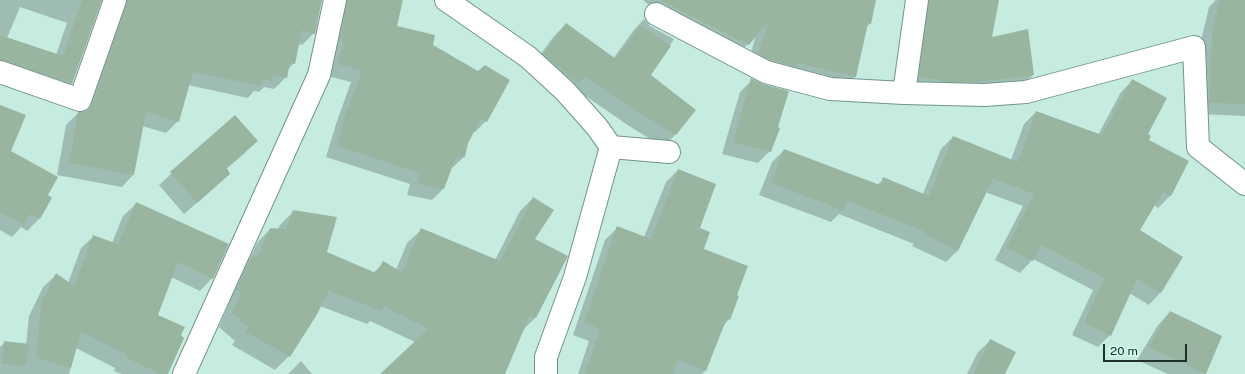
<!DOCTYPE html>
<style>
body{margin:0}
#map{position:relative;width:1245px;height:374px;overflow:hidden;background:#c6ece1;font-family:"Public Sans",sans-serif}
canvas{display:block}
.scale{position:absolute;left:1103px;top:344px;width:84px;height:18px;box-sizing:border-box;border:2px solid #20302b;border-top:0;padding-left:5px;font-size:12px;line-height:14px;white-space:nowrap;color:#20302b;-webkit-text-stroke:3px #d3faef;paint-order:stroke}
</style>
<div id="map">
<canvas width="1245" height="374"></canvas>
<div class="scale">20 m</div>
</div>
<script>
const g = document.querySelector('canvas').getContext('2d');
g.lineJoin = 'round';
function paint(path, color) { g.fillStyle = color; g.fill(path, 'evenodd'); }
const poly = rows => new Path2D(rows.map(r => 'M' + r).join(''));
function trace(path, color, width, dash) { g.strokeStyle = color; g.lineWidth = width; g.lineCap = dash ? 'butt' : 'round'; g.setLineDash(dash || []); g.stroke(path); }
paint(poly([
 [0,0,101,0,71,84,60,95,0,75],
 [20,7,67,23,56,55,7,38],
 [107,0,313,0,314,33,302,45,298,44,294,63,287,70,286,77,274,89,264,87,259,92,254,91,248,98,188,85,178,121,166,133,142,126,133,175,122,187,57,175,66,125,78,113,82,113,115,17],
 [341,0,402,0,396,27,432,46,486,121,475,132,473,131,467,143,464,157,452,168,451,168,443,189,432,200,407,195,410,184,326,157,336,124,351,82,327,76],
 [643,0,875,0,870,23,867,27,855,77,843,89,747,66,756,35,736,57,650,15,645,14,650,6],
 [914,0,998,0,991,38,1033,75,1015,93,902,94],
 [1214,0,1245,1,1245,116,1197,114,1200,45,1209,7,1215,1],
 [644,19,650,26,674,39,650,75,695,110,675,135,663,147,629,126,574,88,532,66,554,36,566,24,613,59,633,31],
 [752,80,770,151,758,163,722,154,740,92],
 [1133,80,1147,140,1188,162,1170,196,1158,208,1154,205,1138,230,1182,258,1160,293,1149,305,1129,293,1110,335,1098,347,1072,335,1093,290,1033,259,1020,273,995,260,1023,206,985,192,957,251,946,262,912,246,914,244,839,214,831,222,759,195,772,162,784,150,877,185,884,179,923,194,941,149,953,137,1011,160,1024,124,1036,112,1098,135,1121,92],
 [0,106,10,151,47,196,51,198,39,219,27,231,21,227,12,237,0,230],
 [235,116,245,153,226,169,216,186,184,214,159,185],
 [678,170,698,229,703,250,736,295,729,319,723,326,705,371,702,374,578,374,589,341,573,335,605,240,617,228,644,237,666,182],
 [533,198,533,239,566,256,535,318,523,330,504,374,382,374,415,342,370,321,367,324,320,306,289,356,275,370,232,345,235,341,219,327,228,306,223,304,238,269,250,258,257,243,270,229,278,229,280,225,293,212,325,253,373,273,384,263,396,270,407,243,421,230,495,260,520,211],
 [136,204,212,278,200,291,171,277,157,315,167,374,122,374,114,371,115,368,76,348,69,374,0,374,0,347,5,342,26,345,29,316,43,287,56,275,68,283,81,248,94,236,112,243,123,216],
 [1170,312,1221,337,1205,374,1168,374,1137,360,1158,325],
 [991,340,1004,374,967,374,978,352],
 [301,361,312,374,288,374]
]), '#0003');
paint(poly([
 [82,0,102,0,72,84,0,60,0,35,63,56],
 [127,0,322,0,315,34,302,30,295,64,290,63,287,78,273,75,272,81,263,79,261,86,193,72,179,122,146,112,134,175,69,163,78,112,83,112,88,110,92,104],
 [347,0,403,0,397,26,435,35,433,45,478,71,485,65,510,80,487,122,481,119,468,143,465,157,456,157,444,189,417,184,420,173,337,146,346,112,362,71,337,64,344,42,339,41],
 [660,0,876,0,871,24,868,23,856,77,797,63,796,67,771,60,758,54,768,22,749,45],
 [929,0,999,0,992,37,1028,29,1034,75,978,82,948,82,919,77],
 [1219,0,1245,0,1245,104,1209,103,1212,32],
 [566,23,616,59,640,25,671,46,651,75,696,110,676,135,641,114,585,76,579,84,543,54],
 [751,78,763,84,789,91,778,127,780,128,771,152,733,142],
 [1132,79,1167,98,1148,134,1151,136,1149,140,1189,161,1171,196,1163,192,1140,230,1183,257,1161,293,1137,279,1111,336,1084,323,1104,278,1041,245,1033,261,1006,248,1034,194,993,179,958,251,924,234,925,232,847,201,844,211,771,183,784,149,880,185,883,177,929,196,953,136,1018,162,1036,111,1102,135],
 [0,105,26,115,11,151,58,177,48,195,52,198,40,219,30,214,24,225,0,212],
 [235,115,258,141,227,168,230,174,197,203,170,172],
 [678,169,716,184,700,228,710,232,704,249,748,266,737,295,739,296,730,320,727,318,706,371,678,360,673,374,585,374,600,329,584,323,617,226,651,239],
 [533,197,554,210,535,239,568,256,536,318,530,315,505,374,380,374,428,329,384,307,381,311,329,291,316,316,290,357,245,332,248,327,232,313,241,293,236,290,252,255,257,257,270,228,286,229,293,210,337,217,327,252,376,273,383,261,402,272,421,228,500,261],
 [136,202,229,244,213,279,178,262,158,315,185,327,181,335,184,338,168,374,161,374,126,358,127,355,81,332,71,368,36,358,41,303,56,273,74,286,93,235,118,244],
 [1170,311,1222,336,1206,374,1148,347],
 [990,339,1016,352,1005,374,973,374],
 [4,341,30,344,25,366,2,364]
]), '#99b5a0');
const street = poly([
 [446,0,528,57,565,91,597,127,611,147,575,277,546,357,546,374],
 [656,14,766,72,830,89,904,93,984,95,1026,92,1194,47,1198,147,1245,184],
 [0,72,80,100,115,0],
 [904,93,917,0],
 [611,147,669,152],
 [184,374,319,75,335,0]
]);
trace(street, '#70948a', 24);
trace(street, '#fff', 22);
</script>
